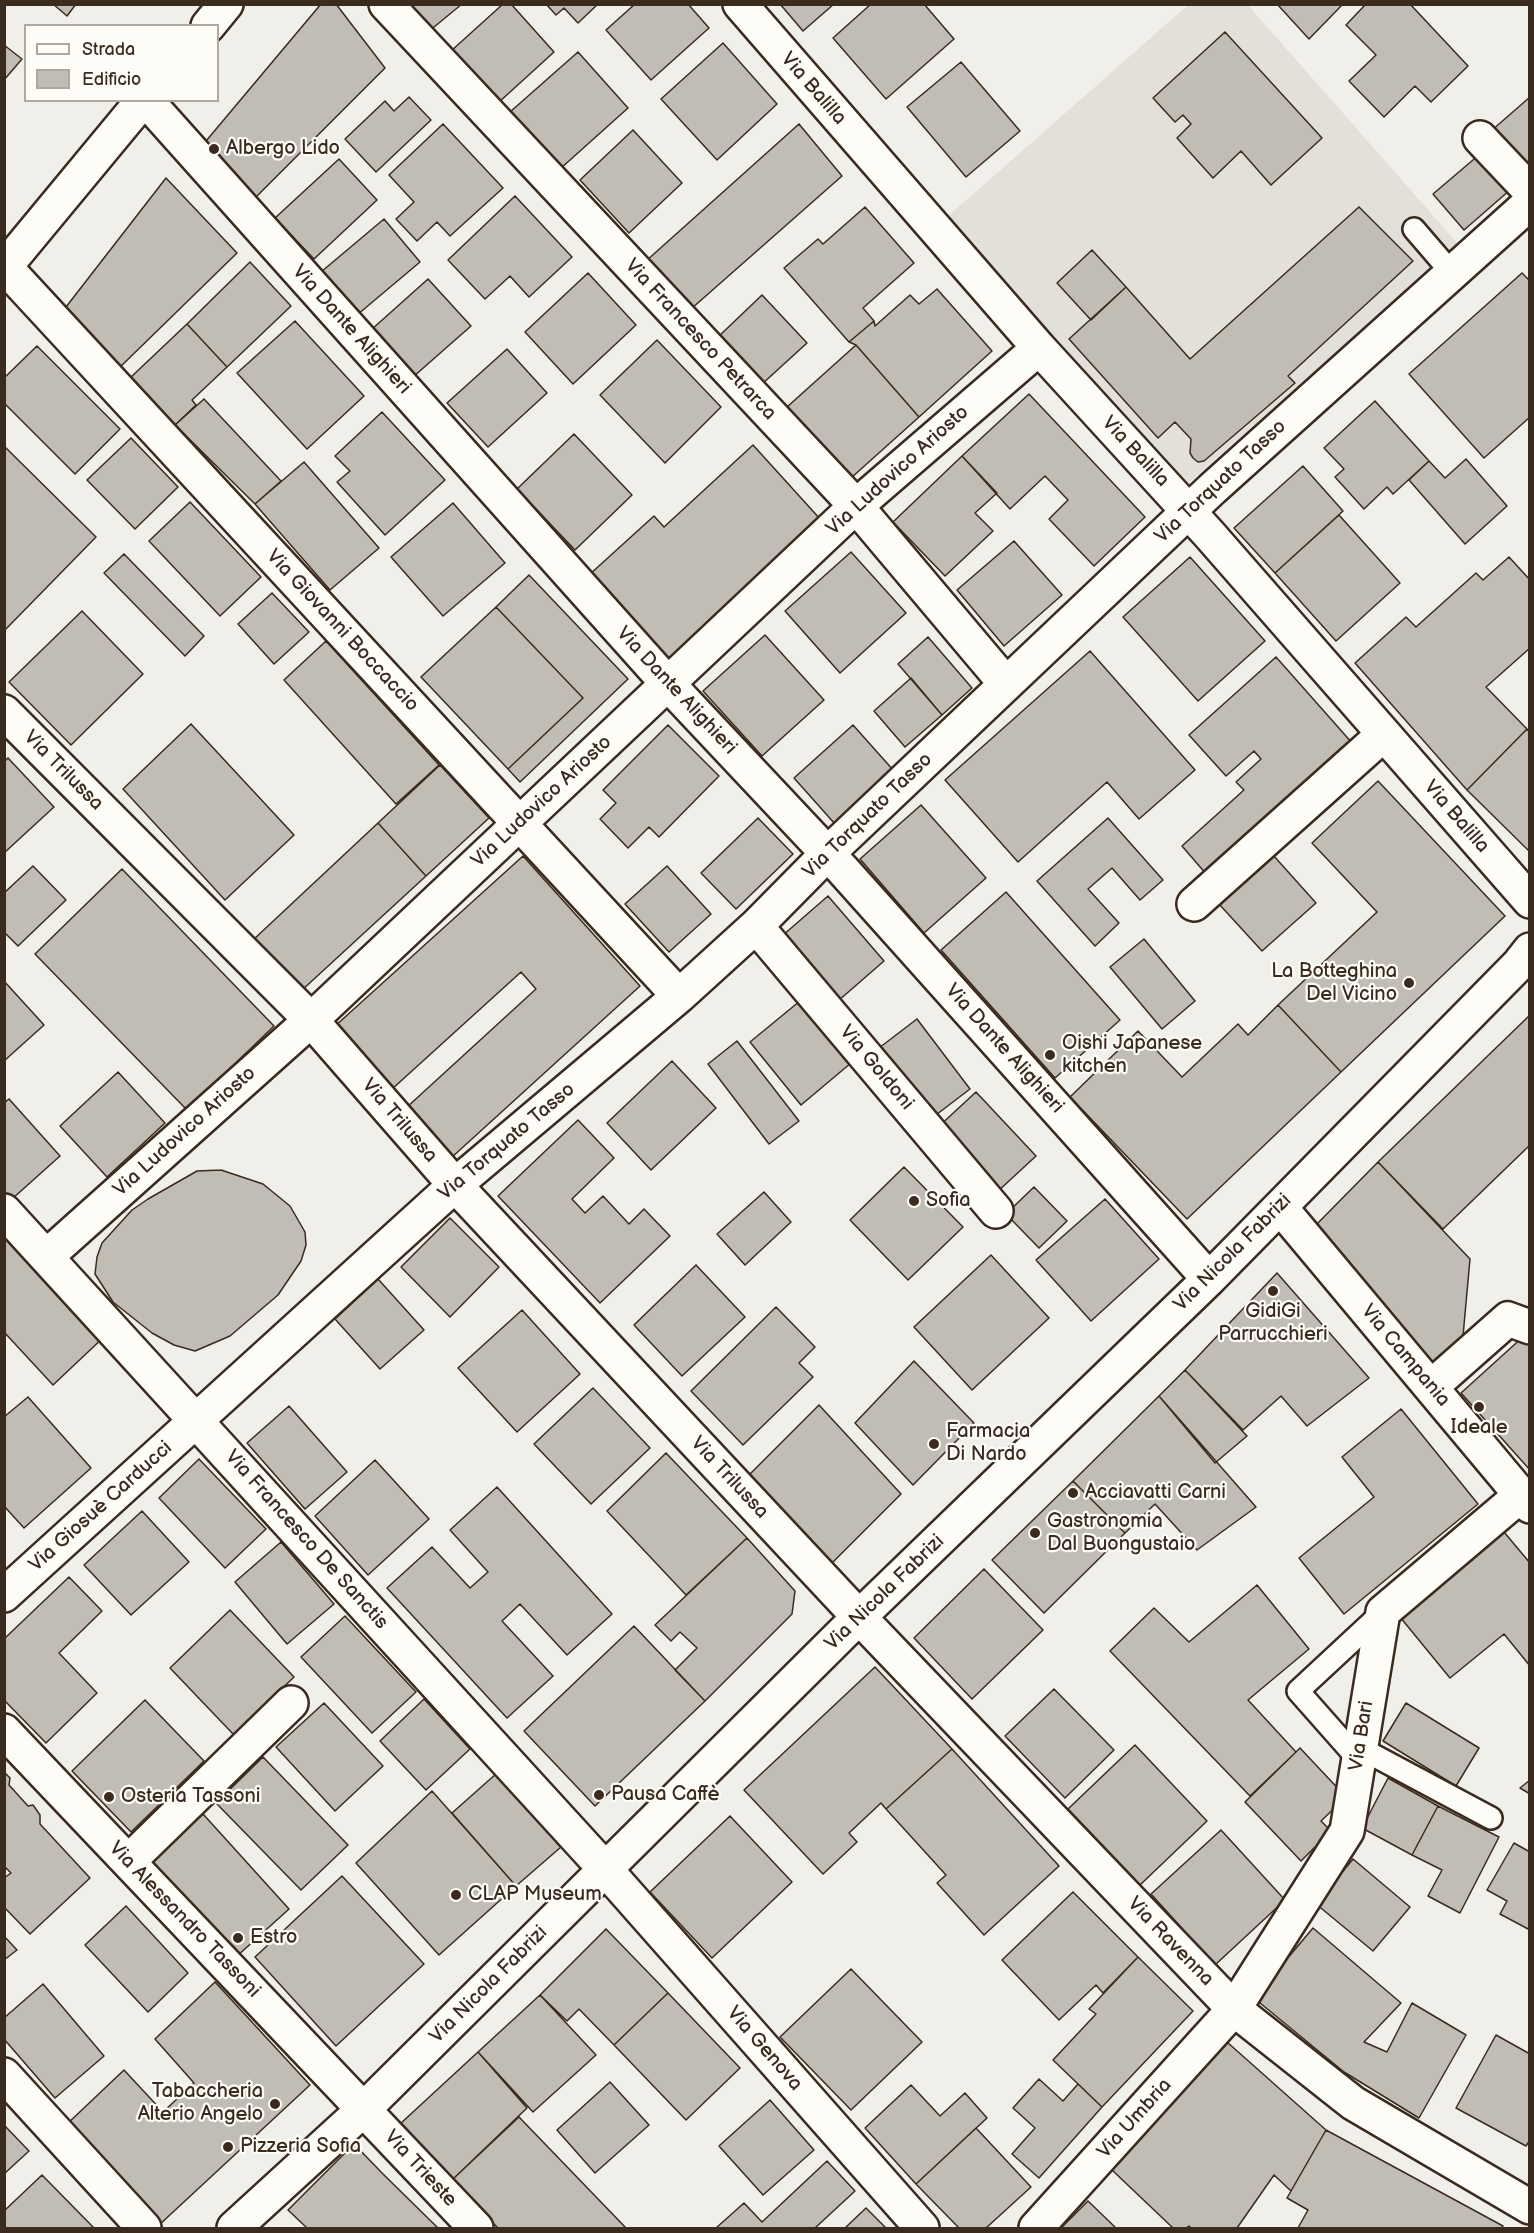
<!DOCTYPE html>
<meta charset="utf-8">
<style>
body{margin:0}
#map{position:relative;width:1534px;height:2233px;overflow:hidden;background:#f1efea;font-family:"Balsamiq Sans",sans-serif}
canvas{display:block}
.frame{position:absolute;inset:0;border:6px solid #3b2a1e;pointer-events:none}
.legend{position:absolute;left:24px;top:24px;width:195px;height:78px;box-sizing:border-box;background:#fdfcf7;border:2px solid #afa8a0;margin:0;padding:8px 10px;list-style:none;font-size:18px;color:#3b2a1e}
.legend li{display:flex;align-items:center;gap:12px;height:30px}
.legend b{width:30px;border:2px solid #afa8a0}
</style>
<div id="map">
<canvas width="1534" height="2233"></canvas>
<div class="frame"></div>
<ul class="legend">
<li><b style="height:8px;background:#fdfcf7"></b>Strada</li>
<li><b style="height:16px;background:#c1bcb4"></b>Edificio</li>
</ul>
</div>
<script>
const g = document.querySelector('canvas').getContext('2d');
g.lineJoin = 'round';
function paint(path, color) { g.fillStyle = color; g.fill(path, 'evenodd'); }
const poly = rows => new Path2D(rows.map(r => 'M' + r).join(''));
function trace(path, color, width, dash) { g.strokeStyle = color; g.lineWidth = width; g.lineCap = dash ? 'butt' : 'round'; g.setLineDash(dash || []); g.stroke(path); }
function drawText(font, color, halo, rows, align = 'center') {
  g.font = font + ' "Balsamiq Sans",sans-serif'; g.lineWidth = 4.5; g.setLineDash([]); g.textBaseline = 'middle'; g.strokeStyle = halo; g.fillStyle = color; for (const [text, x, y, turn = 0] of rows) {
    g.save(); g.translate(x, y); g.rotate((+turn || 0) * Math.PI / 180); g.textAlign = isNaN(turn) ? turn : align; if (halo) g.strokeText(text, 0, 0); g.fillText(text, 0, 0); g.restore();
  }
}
paint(poly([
 [1188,5,1248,5,1458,244,1185,486,947,217]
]), '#e3e0da');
const building = poly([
 [53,4,76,4,67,16,53,4],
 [321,4,336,4,385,68,250,203,201,147,321,4],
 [404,4,462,4,428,32,404,4],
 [503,4,511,4,554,52,498,103,451,51,503,4],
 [546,4,598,4,578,23,564,8,556,15,546,4],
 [635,4,688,4,709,28,651,80,606,30,635,4],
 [780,4,834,4,803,31,780,4],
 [871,4,924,4,954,39,886,99,833,38,871,4],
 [1277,4,1343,4,1309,39,1277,4],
 [1366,4,1410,4,1468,66,1431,102,1415,86,1384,117,1349,81,1376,55,1346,25,1366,4],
 [1225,32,1322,138,1271,185,1241,151,1213,178,1177,138,1191,124,1183,115,1175,122,1153,98,1225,32],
 [723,43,777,104,717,160,661,99,723,43],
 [4,45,22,59,4,80,4,45],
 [578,52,628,108,560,169,510,112,578,52],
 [961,62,1020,131,966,177,907,107,961,62],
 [409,97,431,120,376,172,345,139,385,101,394,111,409,97],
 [1530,97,1530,175,1491,131,1530,97],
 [443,124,503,188,450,236,437,222,417,241,396,219,414,202,389,175,443,124],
 [799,124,842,176,691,309,646,261,799,124],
 [633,130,682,183,629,233,580,180,633,130],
 [1480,154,1510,190,1464,230,1433,194,1480,154],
 [339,159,377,200,314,259,275,218,339,159],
 [166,178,237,253,115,372,59,316,166,178],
 [515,196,572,257,529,297,510,276,485,299,448,260,515,196],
 [865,207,914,263,863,308,874,321,849,342,784,268,818,239,823,244,865,207],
 [1359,207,1413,261,1288,376,1295,383,1204,461,1198,462,1193,458,1190,453,1191,439,1175,422,1158,438,1069,339,1126,287,1190,359,1359,207],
 [384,219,420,262,357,315,321,272,384,219],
 [1092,250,1126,287,1091,320,1057,283,1092,250],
 [250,262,291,306,227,367,187,324,250,262],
 [588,273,636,325,573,384,525,332,588,273],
 [1522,273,1530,281,1530,417,1484,458,1409,374,1522,273],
 [428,279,471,326,413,377,371,330,428,279],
 [937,289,992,351,919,417,856,345,849,342,874,321,875,326,910,295,919,304,937,289],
 [762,295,807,343,761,385,717,338,762,295],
 [295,321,364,396,307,449,237,373,295,321],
 [187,324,227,367,192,400,196,405,175,425,130,378,187,324],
 [657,340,721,407,665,463,600,395,657,340],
 [856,345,919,417,851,478,787,407,856,345],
 [37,346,120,429,75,474,4,403,4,378,37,346],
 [507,349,547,393,488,447,447,403,507,349],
 [1029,394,1145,517,1094,566,1049,519,1068,500,1045,476,1010,509,962,456,1029,394],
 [204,399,281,481,255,504,175,425,204,399],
 [1375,401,1429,461,1393,494,1387,487,1364,509,1335,477,1344,469,1324,448,1375,401],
 [382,412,445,480,385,535,337,482,350,471,335,456,382,412],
 [574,434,632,495,575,550,517,489,574,434],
 [131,438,178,487,135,529,87,480,131,438],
 [753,445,821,520,666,661,589,575,654,516,664,527,753,445],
 [4,446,96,537,4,631,4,446],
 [962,456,997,493,975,513,993,531,945,576,893,522,962,456],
 [1466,459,1507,506,1465,544,1409,480,1429,461,1445,478,1466,459],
 [304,462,379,548,330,590,255,504,304,462],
 [1303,466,1343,511,1275,573,1234,528,1303,466],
 [190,502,261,577,220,616,149,541,190,502],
 [453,503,505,563,443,616,391,557,453,503],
 [1339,515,1400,583,1336,641,1275,573,1339,515],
 [1014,541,1062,595,1004,646,957,590,1014,541],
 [851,552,906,613,840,673,785,611,851,552],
 [124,554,204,636,185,656,104,573,124,554],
 [1190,557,1265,641,1198,701,1123,617,1190,557],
 [1509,557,1530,580,1530,648,1486,687,1527,729,1467,790,1355,663,1406,617,1416,627,1476,573,1483,580,1509,557],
 [529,575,628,679,520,782,508,769,583,698,496,607,529,575],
 [272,593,309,632,274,664,238,624,272,593],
 [496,607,583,698,508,769,421,677,496,607],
 [82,611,143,674,71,745,9,682,82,611],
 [765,635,824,700,762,756,703,691,765,635],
 [928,637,972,688,942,715,898,664,928,637],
 [326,641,439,765,396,804,284,680,326,641],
 [1090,651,1195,770,1139,819,1107,782,1018,862,945,780,1090,651],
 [1276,657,1353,744,1207,875,1182,846,1244,790,1236,782,1261,759,1254,751,1226,776,1189,735,1276,657],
 [911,678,942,715,905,747,874,711,911,678],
 [191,724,294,835,225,900,123,789,191,724],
 [668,725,719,776,659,837,649,827,628,848,600,819,616,803,603,790,668,725],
 [853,725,894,771,835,824,794,778,853,725],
 [1527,729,1530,732,1530,852,1467,790,1527,729],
 [8,758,54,807,4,853,4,762,8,758],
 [440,765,489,818,426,876,378,823,440,765],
 [1378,781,1505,916,1341,1072,1278,1005,1377,912,1312,843,1378,781],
 [921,805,986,878,924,933,860,859,921,805],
 [758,818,793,854,736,909,701,873,758,818],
 [1108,818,1163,880,1140,900,1112,868,1088,889,1119,923,1095,946,1037,881,1108,818],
 [378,823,426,876,301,991,253,940,378,823],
 [1273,855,1316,903,1262,951,1219,904,1273,855],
 [523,856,640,986,451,1158,406,1108,536,989,521,972,391,1090,334,1027,523,856],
 [33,866,66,900,18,946,4,932,4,893,33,866],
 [667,866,711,914,669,952,625,904,667,866],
 [122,869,274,1026,187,1110,35,954,122,869],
 [1006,892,1120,1020,1055,1078,941,950,1006,892],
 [828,896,884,961,838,1001,782,936,828,896],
 [1144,939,1195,1001,1162,1029,1110,967,1144,939],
 [4,981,44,1025,4,1061,4,981],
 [806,996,857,1058,801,1105,750,1042,806,996],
 [1278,1005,1341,1072,1187,1219,1070,1097,1138,1031,1182,1077,1238,1024,1248,1035,1278,1005],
 [1530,1015,1530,1145,1443,1229,1378,1162,1530,1015],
 [917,1019,970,1089,928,1121,875,1051,917,1019],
 [737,1041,799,1121,769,1144,708,1064,737,1041],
 [672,1061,716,1108,651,1170,607,1123,672,1061],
 [118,1072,165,1123,107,1177,60,1126,118,1072],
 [976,1092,1036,1156,996,1193,936,1129,976,1092],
 [9,1099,60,1156,12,1199,4,1191,4,1103,9,1099],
 [578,1120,614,1158,572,1199,585,1213,603,1196,629,1224,644,1209,670,1236,600,1303,498,1196,578,1120],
 [1378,1162,1470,1259,1462,1347,1433,1369,1315,1226,1378,1162],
 [904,1167,963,1227,908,1280,850,1220,904,1167],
 [221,1170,263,1184,290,1206,305,1232,306,1245,301,1261,278,1295,230,1336,195,1351,174,1345,152,1333,113,1302,95,1274,97,1257,102,1243,132,1210,148,1199,197,1171,221,1170],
 [1034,1187,1067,1221,1039,1248,1006,1214,1034,1187],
 [764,1192,791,1222,745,1265,717,1234,764,1192],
 [1105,1199,1159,1259,1091,1321,1036,1260,1105,1199],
 [450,1218,499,1267,450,1317,401,1267,450,1218],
 [4,1225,106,1335,53,1385,4,1332,4,1225],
 [991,1255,1049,1318,972,1390,914,1327,991,1255],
 [696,1265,745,1317,682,1376,634,1325,696,1265],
 [1277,1273,1369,1378,1307,1426,1281,1396,1243,1430,1185,1370,1277,1273],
 [378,1279,424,1330,380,1369,335,1319,378,1279],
 [776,1307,815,1347,799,1363,813,1377,743,1445,691,1391,776,1307],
 [522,1310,580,1374,517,1432,458,1368,522,1310],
 [1525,1335,1530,1340,1530,1470,1461,1393,1525,1335],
 [914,1361,974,1423,913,1485,855,1423,914,1361],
 [1185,1370,1247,1436,1215,1463,1159,1396,1185,1370],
 [593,1388,650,1448,591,1504,534,1444,593,1388],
 [1159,1396,1256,1507,1197,1550,1155,1504,1125,1533,1073,1481,1159,1396],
 [28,1397,91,1468,24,1528,4,1506,4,1417,28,1397],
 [819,1405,901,1494,829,1566,746,1478,819,1405],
 [289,1406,347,1472,305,1509,247,1443,289,1406],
 [1401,1409,1478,1504,1344,1614,1299,1558,1374,1497,1342,1457,1401,1409],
 [666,1453,747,1538,686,1595,607,1511,666,1453],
 [199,1459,266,1529,225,1568,159,1498,199,1459],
 [375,1460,429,1519,368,1575,315,1516,375,1460],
 [1073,1481,1125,1533,1044,1613,992,1560,1073,1481],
 [497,1487,612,1614,567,1655,520,1604,502,1621,553,1676,507,1718,387,1588,432,1547,470,1588,488,1572,450,1530,497,1487],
 [142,1511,189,1562,131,1615,84,1565,142,1511],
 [1504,1532,1530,1563,1530,1666,1504,1634,1450,1678,1400,1617,1504,1532],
 [747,1538,795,1591,792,1614,705,1701,675,1670,697,1648,680,1632,671,1641,655,1625,747,1538],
 [281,1542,334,1604,287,1644,235,1582,281,1542],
 [984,1569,1043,1630,972,1699,914,1638,984,1569],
 [69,1577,102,1611,59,1653,97,1693,46,1743,4,1700,4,1639,69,1577],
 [1257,1585,1309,1649,1248,1700,1296,1752,1250,1796,1110,1651,1154,1608,1189,1642,1257,1585],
 [230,1610,294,1677,234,1735,170,1668,230,1610],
 [345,1616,416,1692,372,1733,301,1657,345,1616],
 [634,1626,705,1701,595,1806,524,1731,634,1626],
 [875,1667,952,1749,886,1809,881,1803,849,1833,857,1842,823,1874,744,1790,875,1667],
 [1054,1689,1114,1750,1065,1798,1005,1736,1054,1689],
 [424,1699,470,1749,426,1790,380,1741,424,1699],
 [145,1700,204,1761,131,1832,72,1771,145,1700],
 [324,1703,383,1766,335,1811,276,1747,324,1703],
 [1406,1703,1479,1748,1456,1786,1383,1741,1406,1703],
 [1135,1745,1207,1821,1140,1885,1068,1809,1135,1745],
 [1300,1748,1346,1797,1321,1821,1331,1831,1301,1861,1245,1802,1300,1748],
 [952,1749,1059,1866,984,1935,937,1883,946,1875,886,1809,952,1749],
 [263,1757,348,1845,301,1890,216,1803,263,1757],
 [4,1772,10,1778,9,1785,28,1806,33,1805,40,1815,40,1824,90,1878,30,1934,4,1907,4,1878,11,1873,4,1866,4,1772],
 [497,1773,561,1847,516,1886,452,1813,497,1773],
 [1388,1778,1438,1806,1412,1855,1362,1828,1388,1778],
 [1530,1780,1530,1794,1520,1788,1530,1780],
 [432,1791,516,1886,439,1955,356,1863,432,1791],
 [1438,1806,1499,1837,1460,1913,1428,1896,1442,1870,1412,1855,1438,1806],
 [203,1814,289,1909,236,1957,150,1862,203,1814],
 [730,1816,792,1882,712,1958,650,1892,730,1816],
 [1221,1830,1285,1900,1215,1965,1151,1894,1221,1830],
 [1514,1843,1530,1852,1530,1930,1500,1914,1507,1901,1487,1890,1514,1843],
 [1353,1859,1410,1907,1373,1951,1316,1904,1353,1859],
 [342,1876,424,1964,336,2046,255,1957,342,1876],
 [1073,1892,1138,1957,1103,1993,1096,1985,1059,2020,1002,1960,1073,1892],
 [126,1906,188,1973,148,2012,85,1945,126,1906],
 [1313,1928,1401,2003,1364,2042,1387,2052,1412,2003,1466,2035,1419,2118,1344,2072,1254,1998,1313,1928],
 [606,1929,668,1993,614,2045,579,2009,567,2021,540,1995,606,1929],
 [4,1936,17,1950,4,1960,4,1936],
 [1138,1957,1193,2011,1102,2107,1053,2060,1096,2014,1089,2009,1138,1957],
 [851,1969,922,2042,851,2110,780,2037,851,1969],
 [215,1982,310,2085,158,2226,66,2125,124,2070,163,2112,194,2083,155,2039,215,1982],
 [43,1984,104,2056,55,2098,4,2039,4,2018,43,1984],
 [668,1993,740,2068,686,2120,614,2045,668,1993],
 [540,1995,596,2055,533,2112,478,2052,540,1995],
 [1496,2035,1530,2054,1530,2140,1526,2146,1456,2108,1496,2035],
 [1227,2042,1326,2130,1291,2191,1274,2175,1237,2228,1191,2228,1189,2226,1186,2228,1173,2228,1112,2170,1227,2042],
 [478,2052,527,2108,453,2179,400,2124,478,2052],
 [1039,2079,1063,2101,1078,2084,1102,2107,1039,2178,1012,2154,1035,2128,1013,2108,1039,2079],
 [610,2082,649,2125,595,2173,557,2130,610,2082],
 [911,2085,940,2116,965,2093,987,2118,916,2184,865,2128,911,2085],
 [770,2100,814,2150,763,2195,719,2146,770,2100],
 [519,2117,626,2228,498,2228,482,2212,453,2179,519,2117],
 [4,2125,29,2151,4,2174,4,2125],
 [976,2128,1031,2187,986,2228,959,2228,916,2184,976,2128],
 [1326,2130,1503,2226,1501,2228,1298,2228,1308,2210,1287,2198,1326,2130],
 [354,2144,383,2174,438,2228,307,2228,288,2210,354,2144],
 [827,2161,855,2191,815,2228,716,2228,744,2203,762,2222,827,2161],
 [42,2175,94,2228,4,2228,4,2211,42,2175],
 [1088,2201,1116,2228,1061,2228,1088,2201],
 [866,2208,886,2228,845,2228,866,2208]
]);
paint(building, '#c1bcb4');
trace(building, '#3b2a1e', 1.5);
const lane = poly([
 [1414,229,1451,272],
 [1360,1748,1491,1818],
 [1359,1760,1298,1691,1383,1612]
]);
const street = poly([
 [386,4,856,506,1006,684],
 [740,4,1039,348,1209,534,1530,901],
 [146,100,669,685,842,869,1209,1279],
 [1480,138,1530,191],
 [5,267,679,996],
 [4,712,311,1020,455,1185,859,1617,1234,2009,1353,2103,1530,2207],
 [1194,904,1384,734],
 [756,926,996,1211],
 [1280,1207,1530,1506],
 [4,1211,606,1870,922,2228],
 [46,1257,311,1020,856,506,1039,348],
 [1431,1387,1508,1319,1530,1327],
 [4,1595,455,1185,679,996,756,926,828,853,1212,489,1530,203],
 [4,1731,476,2228],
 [129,1861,291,1703],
 [4,2075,144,2228],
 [234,2228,364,2109,859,1617,1209,1279,1519,964,1530,950],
 [1036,2228,1234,2009,1347,1831,1383,1612,1521,1495]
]);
const secondary = poly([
 [208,26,226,4],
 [4,268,143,100]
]);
trace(lane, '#3b2a1e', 26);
trace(street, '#3b2a1e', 38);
trace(secondary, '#3b2a1e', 38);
trace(lane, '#fdfcf7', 21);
trace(street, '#fdfcf7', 33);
trace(secondary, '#fdfcf7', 33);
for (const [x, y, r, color] of [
 [214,149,6,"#3b2a1e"],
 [1409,983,6,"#3b2a1e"],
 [1050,1055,6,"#3b2a1e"],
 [914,1201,6,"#3b2a1e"],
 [1273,1291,6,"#3b2a1e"],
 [1479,1407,6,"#3b2a1e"],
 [934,1444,6,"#3b2a1e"],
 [1073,1493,6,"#3b2a1e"],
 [1035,1533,6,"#3b2a1e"],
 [599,1795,6,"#3b2a1e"],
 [109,1797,6,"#3b2a1e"],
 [456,1895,6,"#3b2a1e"],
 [238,1938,6,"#3b2a1e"],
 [275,2104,6,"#3b2a1e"],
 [228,2147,6,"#3b2a1e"]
]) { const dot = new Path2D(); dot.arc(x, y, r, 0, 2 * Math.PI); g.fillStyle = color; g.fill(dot); trace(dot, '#fdfcf7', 2); }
drawText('20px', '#3b2a1e', '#fdfcf7', [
 ["Via Balilla",813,89,49],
 ["Via Dante Alighieri",351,330,48],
 ["Via Francesco Petrarca",700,340,47],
 ["Via Balilla",1135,452,47],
 ["Via Ludovico Ariosto",898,471,-42],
 ["Via Torquato Tasso",1221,482,-43],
 ["Via Giovanni Boccaccio",342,631,47],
 ["Via Dante Alighieri",676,691,47],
 ["Via Trilussa",63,771,45],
 ["Via Ludovico Ariosto",542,802,-43],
 ["Via Torquato Tasso",868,816,-44],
 ["Via Balilla",1456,817,49],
 ["Via Dante Alighieri",1004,1049,48],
 ["Via Goldoni",876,1068,50],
 ["Via Trilussa",399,1121,49],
 ["Via Ludovico Ariosto",185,1132,-42],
 ["Via Torquato Tasso",507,1142,-40],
 ["Via Nicola Fabrizi",1233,1253,-45],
 ["Via Campania",1405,1356,50],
 ["Via Trilussa",729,1478,47],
 ["Via Giosuè Carducci",101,1507,-42],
 ["Via Francesco De Sanctis",306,1540,48],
 ["Via Nicola Fabrizi",885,1593,-44],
 ["Via Bari",1362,1736,-81],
 ["Via Alessandro Tassoni",184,1920,46],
 ["Via Ravenna",1170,1942,46],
 ["Via Nicola Fabrizi",489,1985,-45],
 ["Via Genova",764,2049,49],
 ["Via Umbria",1135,2119,-48],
 ["Via Trieste",420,2169,47]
]);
drawText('20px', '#3b2a1e', '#fdfcf7', [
 ["Albergo Lido",226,149],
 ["La Botteghina",1397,972,"right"],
 ["Del Vicino",1397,995,"right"],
 ["Oishi Japanese",1062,1044],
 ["kitchen",1062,1067],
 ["Sofia",926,1201],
 ["GidiGi",1273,1312,"center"],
 ["Parrucchieri",1273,1335,"center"],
 ["Ideale",1479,1428,"center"],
 ["Farmacia",946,1432],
 ["Di Nardo",946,1455],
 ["Acciavatti Carni",1085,1493],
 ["Gastronomia",1047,1522],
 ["Dal Buongustaio",1047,1545],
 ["Pausa Caffè",611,1795],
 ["Osteria Tassoni",121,1797],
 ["CLAP Museum",468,1895],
 ["Estro",250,1938],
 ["Tabaccheria",263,2092,"right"],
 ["Alterio Angelo",263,2115,"right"],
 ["Pizzeria Sofia",240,2147]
], 'left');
</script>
